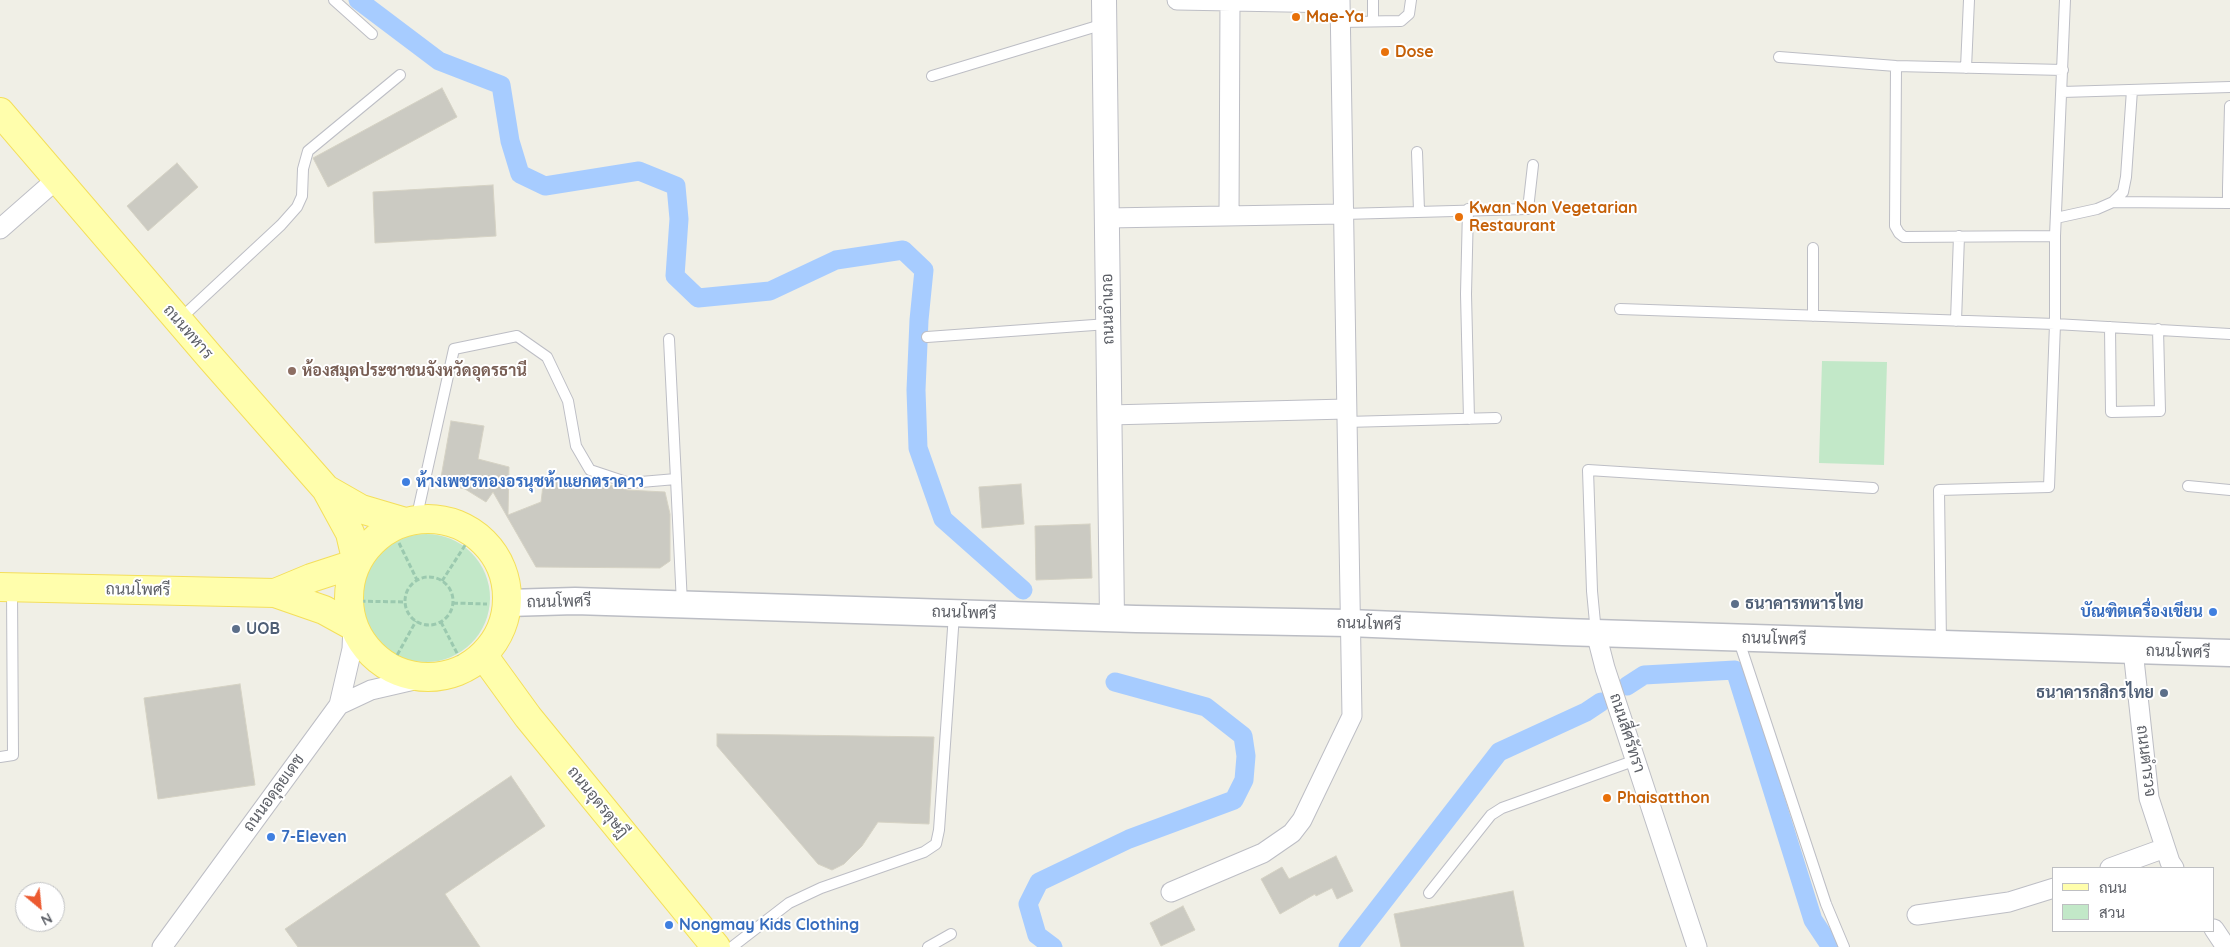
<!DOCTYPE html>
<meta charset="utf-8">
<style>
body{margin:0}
#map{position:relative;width:2230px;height:947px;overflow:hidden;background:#f0efe6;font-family:Quicksand,Sarabun,sans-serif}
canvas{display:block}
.legend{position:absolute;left:2052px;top:867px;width:162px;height:65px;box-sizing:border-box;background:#fff;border:1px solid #bebfc2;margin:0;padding:6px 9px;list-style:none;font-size:15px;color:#5d6067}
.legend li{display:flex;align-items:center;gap:10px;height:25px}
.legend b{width:25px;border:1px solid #bebfc2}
.north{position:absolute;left:15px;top:882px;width:50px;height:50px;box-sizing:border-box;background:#fff;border:1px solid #bebfc2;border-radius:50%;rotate:152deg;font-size:14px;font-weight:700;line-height:20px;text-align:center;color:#5d6067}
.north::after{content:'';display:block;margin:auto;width:18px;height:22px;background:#ec5a30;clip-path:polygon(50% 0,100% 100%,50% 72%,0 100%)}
</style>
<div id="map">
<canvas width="2230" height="947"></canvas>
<ul class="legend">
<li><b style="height:6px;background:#fffeac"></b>ถนน</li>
<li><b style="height:14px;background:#c2e8c8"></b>สวน</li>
</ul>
<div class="north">N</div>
</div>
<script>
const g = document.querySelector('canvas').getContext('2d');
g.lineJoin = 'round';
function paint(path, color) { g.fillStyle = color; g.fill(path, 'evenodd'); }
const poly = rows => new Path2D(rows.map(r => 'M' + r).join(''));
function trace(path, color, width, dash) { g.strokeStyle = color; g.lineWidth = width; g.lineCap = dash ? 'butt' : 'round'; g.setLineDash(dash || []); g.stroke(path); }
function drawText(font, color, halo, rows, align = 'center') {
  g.font = font + ' Quicksand,Sarabun,sans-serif'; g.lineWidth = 4; g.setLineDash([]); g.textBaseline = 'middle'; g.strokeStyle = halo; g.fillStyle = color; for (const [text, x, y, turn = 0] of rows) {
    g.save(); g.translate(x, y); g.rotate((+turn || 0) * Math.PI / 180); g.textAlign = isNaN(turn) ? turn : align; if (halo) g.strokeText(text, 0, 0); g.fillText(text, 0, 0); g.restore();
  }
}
paint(poly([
 [1822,361,1887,362,1884,465,1819,463],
 '362 598a64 64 0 1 1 128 0a64 64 0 1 1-128 0Z'
]), '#c2e8c8');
trace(poly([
 [358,0,439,61,501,85,510,141,520,174,545,186,639,171,676,186,679,219,675,276,698,298,770,291,836,260,903,250,924,270,919,320,916,390,918,448,943,519,1023,590],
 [1627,686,1644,675,1735,670,1813,920,1831,947],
 [1053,947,1037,935,1028,904,1039,882,1129,839,1234,800,1244,780,1246,756,1243,736,1206,707,1115,682],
 [1348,947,1499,752,1586,712,1601,702]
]), '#a7ccff', 19);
const building = poly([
 [442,88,457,117,328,187,313,158,442,88],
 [177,163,198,187,148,231,127,206,177,163],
 [493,185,496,236,375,243,373,192,493,185],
 [451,421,484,426,478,459,509,467,508,515,541,502,544,477,616,486,627,490,665,492,670,514,670,561,660,568,536,567,493,492,486,502,465,489,440,483,451,421],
 [1021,484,1024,524,982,528,979,487,1021,484],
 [1090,524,1092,578,1036,580,1035,526,1090,524],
 [240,684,255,785,158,799,144,698,240,684],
 [717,734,934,737,929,824,878,822,862,846,844,864,832,870,818,864,717,746,717,734],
 [511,776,545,826,445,894,480,947,298,947,285,929,511,776],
 [1336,856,1353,891,1337,899,1332,888,1316,896,1315,894,1280,914,1261,879,1282,867,1289,879,1336,856],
 [1513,891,1524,947,1401,947,1394,914,1513,891],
 [1183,906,1195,930,1161,946,1150,923,1183,906]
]);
paint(building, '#cbcac2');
trace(building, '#d5d2c4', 1);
const service = poly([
 [334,0,372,34],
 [1373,21,1373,0],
 [1340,22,1401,21,1409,14,1411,0],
 [1779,57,1896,66,2063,70],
 [1896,66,1895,226,1899,233,1904,237,2055,236],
 [1966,68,1969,0],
 [932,76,1104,24],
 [2062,92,2230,87],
 [2230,106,2228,188,2228,203,2230,203],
 [1417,152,1419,211],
 [2113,202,2228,203],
 [1468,209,1466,294,1469,419],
 [1343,214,1528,209,1533,165],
 [2056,218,2097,209,2113,202,2123,192,2126,177,2132,90],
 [1620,309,2055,324,2230,334],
 [1813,316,1813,248],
 [180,319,281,225,297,207,302,196,303,169,308,151,400,75],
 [1956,321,1959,236],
 [2110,327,2111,412,2160,411,2158,329],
 [927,337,1108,324],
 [669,339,676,479],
 [1346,422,1496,418],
 [2188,486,2230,490],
 [416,520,454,349,517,336,547,357,568,401,576,446,590,470,629,483,676,479,682,604],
 [1596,633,1592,591,1588,470,1873,488],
 [1738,638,1826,904,1844,947],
 [1941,644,1939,490,2049,487,2055,324,2055,236,2065,0],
 [0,757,13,755,12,589],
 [1429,893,1491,815,1502,808,1636,760],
 [732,947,789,903,821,888,924,852,936,844,939,830,954,614],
 [928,947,951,934]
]);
const minor = poly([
 [1177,0,1340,3],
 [1229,215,1230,1],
 [1107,218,1343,214],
 [0,229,57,179],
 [1109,415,1346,409],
 [1596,633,1605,668,1697,947],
 [2133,650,2149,798,2170,862,2174,868],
 [339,705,371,690,423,678],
 [2110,868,2165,848],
 [1171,892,1263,853,1292,833,1302,820,1352,716,1340,0],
 [1917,915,2009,902,2054,888],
 [2214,929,2226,947],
 [162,947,339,705,352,649,353,626]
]);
const tertiary = poly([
 [1104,0,1112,618]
]);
const secondary = poly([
 [508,603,575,601,1136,619,1349,623,1563,632,2230,653]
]);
const primary = poly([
 [0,112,210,357,326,489,350,533,357,563,311,578,275,593],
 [326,489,361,509,405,522],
 '349 598a79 79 0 1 1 158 0a79 79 0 1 1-158 0Z',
 [0,587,275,593,324,610,353,626],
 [483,655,528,717,716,947]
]);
trace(service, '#bdbec5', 12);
trace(minor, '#bdbec5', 21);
trace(tertiary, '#bdbec5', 26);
trace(secondary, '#bbbdc4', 29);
trace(primary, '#f4df5b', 30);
trace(poly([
 [399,543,417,580],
 '405 601a24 24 0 1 1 48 0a24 24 0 1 1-48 0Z',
 [442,581,473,533],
 [353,601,405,602],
 [453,603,487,604],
 [441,622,460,659],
 [390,668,416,621]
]), '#9bc9af', 3, [5, 2.5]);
trace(service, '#fff', 10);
trace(minor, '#fff', 19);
trace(tertiary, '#fff', 24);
trace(secondary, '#fff', 26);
trace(primary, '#fffeac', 28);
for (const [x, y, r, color] of [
 [1296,17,5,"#e8710a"],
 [1385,52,5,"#e8710a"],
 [1459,217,5,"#e8710a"],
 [292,371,5,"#8d6e63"],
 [406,482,5,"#3f7fe0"],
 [1735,604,5,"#5c6f8a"],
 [2213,612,5,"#3f7fe0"],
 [236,629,5,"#5c6f8a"],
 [2164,693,5,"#5c6f8a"],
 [1607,798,5,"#e8710a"],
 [271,837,5,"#3f7fe0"],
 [669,925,5,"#3f7fe0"]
]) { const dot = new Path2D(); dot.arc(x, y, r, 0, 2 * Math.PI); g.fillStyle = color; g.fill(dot); trace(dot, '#fff', 2); }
drawText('bold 16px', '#c56008', '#fff', [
 ["Mae-Ya",1306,17],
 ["Dose",1395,52],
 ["Kwan Non Vegetarian",1469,208],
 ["Restaurant",1469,226],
 ["Phaisatthon",1617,798]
], 'left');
drawText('16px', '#5d6067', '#fff', [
 ["ถนนอำเภอ",1108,309,-91],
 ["ถนนทหาร",188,332,49],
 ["ถนนโพศรี",138,590,1],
 ["ถนนโพศรี",559,602,-1],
 ["ถนนโพศรี",964,613,2],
 ["ถนนโพศรี",1369,624,2],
 ["ถนนโพศรี",1774,639,2],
 ["ถนนโพศรี",2178,652,2],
 ["ถนนสี่ศรัทรา",1627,733,72],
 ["ถนนตำรวจ",2146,761,83],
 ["ถนนอดุลยเดช",274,793,-54],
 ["ถนนอุดรดุษฎี",598,802,51]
]);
drawText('bold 16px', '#785e54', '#fff', [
 ["ห้องสมุดประชาชนจังหวัดอุดรธานี",302,371]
], 'left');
drawText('bold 16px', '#366cbe', '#fff', [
 ["ห้างเพชรทองอรนุชห้าแยกตราดาว",416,482],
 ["บัณฑิตเครื่องเขียน",2203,612,"right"],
 ["7-Eleven",281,837],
 ["Nongmay Kids Clothing",679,925]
], 'left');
drawText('bold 16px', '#4e5e75', '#fff', [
 ["ธนาคารทหารไทย",1745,604],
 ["UOB",246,629],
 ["ธนาคารกสิกรไทย",2154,693,"right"]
], 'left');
</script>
